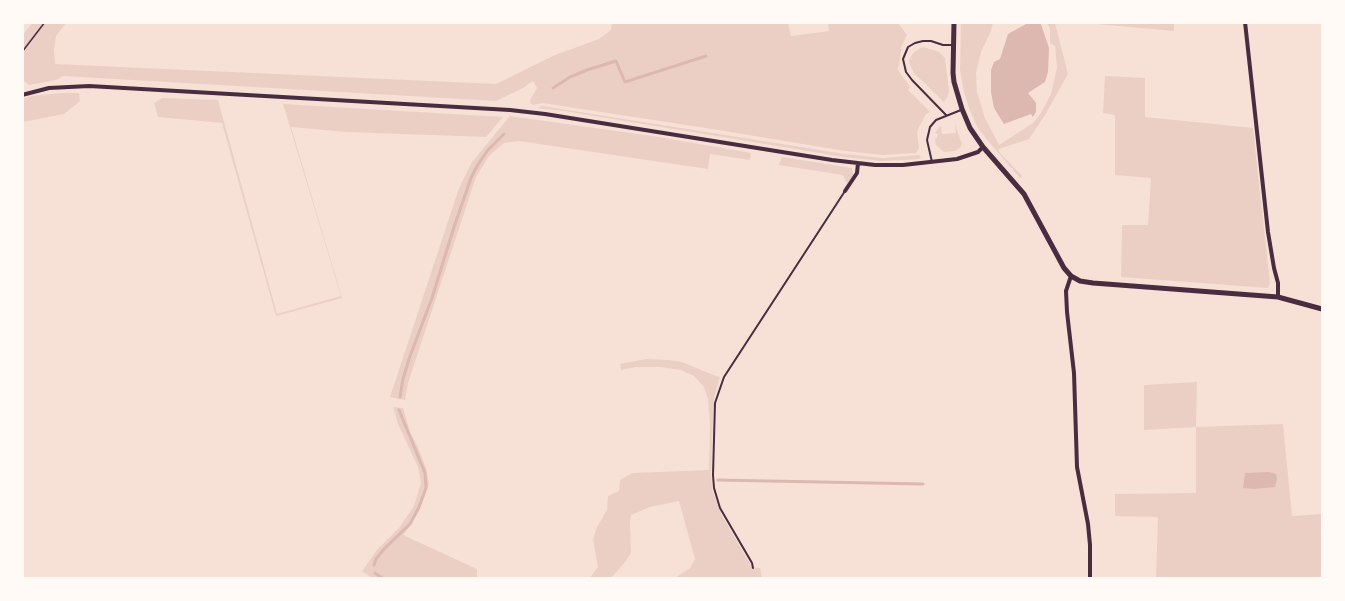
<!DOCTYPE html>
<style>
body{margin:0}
#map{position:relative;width:1345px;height:601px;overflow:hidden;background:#f7e1d7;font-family:"Noto Sans",sans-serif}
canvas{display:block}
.frame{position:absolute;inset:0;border:24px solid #fffaf5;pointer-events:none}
</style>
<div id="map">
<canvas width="1345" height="601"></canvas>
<div class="frame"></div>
</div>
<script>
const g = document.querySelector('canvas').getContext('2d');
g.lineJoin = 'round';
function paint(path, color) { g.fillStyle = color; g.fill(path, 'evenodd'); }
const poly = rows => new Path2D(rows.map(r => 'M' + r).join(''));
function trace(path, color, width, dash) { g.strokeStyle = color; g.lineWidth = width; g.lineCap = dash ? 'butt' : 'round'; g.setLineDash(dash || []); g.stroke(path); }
paint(poly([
 [32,23,66,23,56,36,54,49,55,64,496,84,555,55,599,39,611,30,612,23,788,23,791,36,829,31,828,23,898,23,907,35,902,45,898,70,910,87,908,90,930,112,926,114,919,127,917,133,919,148,916,153,883,155,845,151,712,129,542,103,533,105,530,103,530,100,537,88,533,81,523,88,496,101,63,76,56,80,29,85,23,80,22,36],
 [961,23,993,23,990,33,981,52,976,73,977,92,985,118,999,145,1033,123,1041,113,1051,94,1057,68,1055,46,1050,43,1050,28,1047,23,1055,23,1068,74,1045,115,1029,139,999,149,999,152,1022,176,1020,178,988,141,978,128,970,111,964,92,960,70],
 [1085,23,1174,23,1174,31],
 [924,47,939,52,945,58,949,91,948,96,944,102,914,73,910,65,909,61,913,53,920,48],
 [1105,76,1145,78,1145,117,1253,128,1270,283,1268,288,1121,277,1122,225,1148,225,1151,178,1115,175,1115,115,1103,113],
 [62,93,79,93,80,101,64,114,23,122,23,99,31,96],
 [162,98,218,100,277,314,341,296,283,104,503,117,486,137,347,132,291,127,342,298,276,316,222,123,158,117,154,103],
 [542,106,845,154,883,158,919,155,921,157,919,159,882,161,844,157,564,111,538,108],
 [510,116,659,137,751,153,750,160,710,154,708,169,519,141,504,143,489,156,476,177,408,383,405,400,390,397,459,188,472,162],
 [955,124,962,144,960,148,955,151,944,152,936,145,935,139,937,138,938,134,935,133,941,125,942,134,956,133],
 [782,157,852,168,853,175,847,184,843,175,779,165],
 [646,359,669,360,682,362,711,374,720,377,714,397,711,470,712,489,721,514,749,562,751,567,760,568,762,578,675,578,690,568,695,559,679,501,650,507,631,515,630,523,631,553,626,561,611,578,590,578,598,567,593,539,597,527,607,510,608,496,619,491,620,480,632,473,709,470,710,425,708,399,704,387,694,376,681,370,661,367,636,367,621,370,620,364],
 [1197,382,1196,427,1283,424,1292,516,1322,514,1322,578,1156,578,1158,517,1115,516,1115,494,1196,493,1196,427,1144,430,1144,385],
 [393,407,403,408,410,432,417,445,426,468,429,484,419,511,410,526,403,535,477,569,477,578,372,578,362,571,377,550,399,528,414,506,421,483,418,467,398,424]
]), '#ebcfc5');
paint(poly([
 [1028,23,1041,24,1049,48,1048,72,1045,82,1028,93,1036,103,1036,112,1033,117,1031,114,1004,124,994,108,991,92,991,70,994,62,1000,59,1008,34],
 [1269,472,1276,474,1277,479,1275,487,1254,489,1243,488,1245,473]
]), '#dcb8b0');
trace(poly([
 [553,88,570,77,587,70,616,61,625,82,706,56],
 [400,397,403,379,410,356,432,298,454,227,471,178,477,166,488,150,504,134],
 [718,480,923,484],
 [374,565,376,559,384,549,410,524,419,507,426,488,425,473,399,410],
 [375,573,382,578]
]), '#dcb8b0', 3);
trace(poly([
 [22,52,45,22]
]), '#4a2c40', 1.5);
trace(poly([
 [946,115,912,80,906,72,903,59,908,47,915,43,923,41,931,41,943,45,953,45],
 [932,162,927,140,930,127,936,120,961,110],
 [753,568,752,563,720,508,714,488,713,475,715,403,724,377,845,191]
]), '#4a2c40', 2);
trace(poly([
 [1245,22,1268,232,1274,268,1278,283,1278,297],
 [22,95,49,88,89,86,510,110,545,114,832,160,875,165,903,165,957,159,978,152,983,147],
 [845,191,857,173,858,163],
 [1071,276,1066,291,1067,312,1074,373,1077,467,1088,524,1090,545,1090,578]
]), '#4a2c40', 4);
trace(poly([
 [954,22,953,73,954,82,962,109,970,128,983,147,1024,194,1064,268,1071,276,1080,281,1093,283,1278,297,1322,309]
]), '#4a2c40', 5);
</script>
